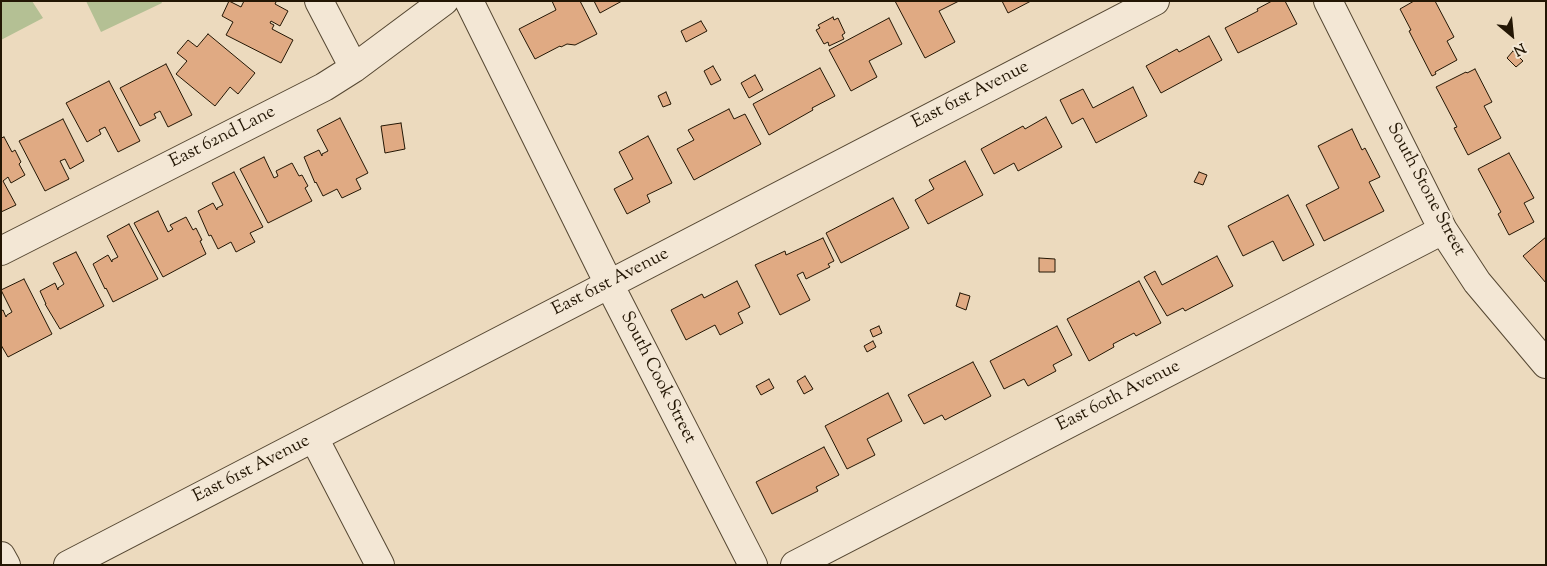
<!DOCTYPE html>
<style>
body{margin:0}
#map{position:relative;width:1547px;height:566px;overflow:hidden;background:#ecdabe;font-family:"Sorts Mill Goudy",serif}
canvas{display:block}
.frame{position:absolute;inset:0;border:2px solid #231604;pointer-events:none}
.north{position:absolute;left:1487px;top:10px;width:50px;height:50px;-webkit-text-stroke:4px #f3e7d5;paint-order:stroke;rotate:152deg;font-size:14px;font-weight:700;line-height:20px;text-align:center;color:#231604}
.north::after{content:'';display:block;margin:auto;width:18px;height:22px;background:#231604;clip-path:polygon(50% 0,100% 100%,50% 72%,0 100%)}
</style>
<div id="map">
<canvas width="1547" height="566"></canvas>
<div class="frame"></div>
<div class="north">N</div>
</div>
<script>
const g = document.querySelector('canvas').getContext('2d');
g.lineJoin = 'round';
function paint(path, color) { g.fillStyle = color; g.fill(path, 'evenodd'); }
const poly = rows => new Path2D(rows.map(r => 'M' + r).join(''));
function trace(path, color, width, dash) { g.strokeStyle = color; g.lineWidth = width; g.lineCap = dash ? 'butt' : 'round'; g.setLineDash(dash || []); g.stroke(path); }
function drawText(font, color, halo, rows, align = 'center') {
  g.font = font + ' "Sorts Mill Goudy",serif'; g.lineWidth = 5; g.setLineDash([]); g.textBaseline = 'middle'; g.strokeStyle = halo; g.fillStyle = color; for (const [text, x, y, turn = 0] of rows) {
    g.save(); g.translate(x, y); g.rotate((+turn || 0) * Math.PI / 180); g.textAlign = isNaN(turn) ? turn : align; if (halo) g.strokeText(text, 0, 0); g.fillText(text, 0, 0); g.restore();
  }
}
paint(poly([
 [1,1,32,1,43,18,1,40],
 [86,1,161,1,162,3,101,32]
]), '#b4c094');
const building = poly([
 [229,1,241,7,244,1,274,1,276,2,275,4,288,11,280,26,271,21,270,23,274,25,272,29,293,40,281,63,226,35,233,22,222,16,229,1],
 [552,1,580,1,597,34,575,45,567,44,561,47,560,46,535,59,519,29,556,10,552,1],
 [594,1,622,1,600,13,594,1],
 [895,1,959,1,939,11,955,42,925,58,895,1],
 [1002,1,1031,1,1008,13,1002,1],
 [1272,1,1285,1,1297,24,1238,53,1225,28,1258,11,1257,9,1272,1],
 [1414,1,1435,1,1454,37,1447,41,1457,60,1435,72,1436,74,1432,76,1409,31,1411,30,1400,9,1414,1],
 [833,17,834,20,838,18,845,33,842,35,844,39,829,46,828,42,824,44,816,30,820,28,818,25,833,17],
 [889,18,902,44,869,61,877,77,851,91,829,50,889,18],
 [701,21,707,31,686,42,681,31,701,21],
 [208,34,255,73,238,94,230,87,215,106,176,74,187,61,177,53,188,40,197,47,208,34],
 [1209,36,1222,60,1161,93,1146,66,1177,49,1179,52,1209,36],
 [1513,51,1523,61,1516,67,1507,58,1513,51],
 [166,64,192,115,168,127,160,111,154,114,156,118,140,126,120,88,166,64],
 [713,66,721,80,711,85,704,71,713,66],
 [820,68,835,96,812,108,813,110,769,135,753,104,820,68],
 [1475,69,1492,102,1484,106,1501,138,1468,155,1454,128,1457,127,1436,87,1466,72,1467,73,1475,69],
 [755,75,763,90,749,98,741,83,755,75],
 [109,81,140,141,118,152,105,127,99,130,101,134,87,142,66,103,109,81],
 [1133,87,1147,116,1096,143,1083,118,1072,124,1060,100,1083,89,1093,108,1133,87],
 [666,92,671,104,663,107,658,96,666,92],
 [729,109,734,119,745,114,761,144,694,180,677,149,694,140,688,130,729,109],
 [1046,117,1062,147,1018,171,1014,163,994,174,981,149,1023,126,1025,129,1046,117],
 [340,118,368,173,356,179,361,189,342,198,337,189,323,196,316,182,315,183,304,157,319,150,322,156,322,154,328,151,317,130,340,118],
 [63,119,84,161,70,169,65,159,60,161,69,179,45,191,19,141,63,119],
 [401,123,405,149,385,153,381,126,401,123],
 [1352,129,1362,150,1365,148,1380,177,1369,182,1384,211,1324,241,1306,205,1339,188,1318,146,1352,129],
 [648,136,672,183,647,195,650,202,627,214,614,189,633,179,619,152,648,136],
 [4,137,12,152,15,150,21,162,19,164,25,175,11,183,8,177,3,181,16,205,1,212,1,138,4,137],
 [1509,153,1534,198,1524,203,1534,222,1509,235,1498,214,1501,212,1478,169,1509,153],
 [264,157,274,178,278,176,276,171,292,163,299,176,302,175,308,186,305,188,312,201,268,223,240,169,264,157],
 [965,161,983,195,928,224,915,200,934,189,929,180,965,161],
 [234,172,263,227,250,233,255,242,236,252,231,242,218,249,211,235,209,236,198,211,213,203,217,210,217,208,223,205,212,183,234,172],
 [1199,172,1207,175,1203,185,1194,182,1199,172],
 [1288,195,1314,245,1283,261,1273,241,1243,256,1228,226,1288,195],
 [893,198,909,228,841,263,826,233,893,198],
 [158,211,168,232,173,229,170,225,186,217,193,230,196,228,202,240,200,241,206,254,163,277,134,223,158,211],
 [129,224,158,279,113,302,106,288,105,289,93,264,108,255,112,262,112,260,118,257,107,236,129,224],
 [1546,237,1546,283,1523,256,1546,237],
 [823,238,834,261,828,264,830,267,806,279,803,272,797,275,810,300,780,315,755,265,785,251,786,255,823,238],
 [76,252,104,306,60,329,45,304,46,304,40,291,55,283,58,290,58,288,64,284,53,263,76,252],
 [1217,256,1233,286,1185,311,1183,308,1167,316,1144,277,1155,271,1162,285,1217,256],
 [1039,258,1055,259,1055,272,1039,272,1039,258],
 [24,279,52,334,8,357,1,345,1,311,3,310,6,317,7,315,12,312,1,290,24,279],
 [737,281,750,307,738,313,743,323,720,335,715,325,686,340,671,310,702,294,704,298,737,281],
 [1139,281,1161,323,1136,336,1134,333,1113,344,1114,347,1089,361,1067,319,1139,281],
 [960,293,970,296,966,310,956,306,960,293],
 [879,326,882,333,873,337,870,330,879,326],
 [1057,326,1072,355,1053,365,1056,371,1028,386,1024,379,1004,389,990,361,1057,326],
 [873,341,876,347,867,352,864,346,873,341],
 [973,362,991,396,945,420,942,415,924,424,908,395,973,362],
 [805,376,813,389,804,394,797,381,805,376],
 [769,379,774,388,761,395,756,386,769,379],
 [888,393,902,421,867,439,875,455,847,469,825,426,888,393],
 [824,447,839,475,816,487,818,491,772,514,756,482,824,447]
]);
paint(building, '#e0aa83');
trace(building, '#231604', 1);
const minor = poly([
 [319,1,354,68],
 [469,1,609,284,753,565],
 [1328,1,1443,230,1477,282,1546,364],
 [1,251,324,87,354,68,444,1],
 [314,438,380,565],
 [1,556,6,565],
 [68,565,1155,1],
 [795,565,1443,230]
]);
trace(minor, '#554732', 30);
trace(minor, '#f3e7d5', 28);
drawText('18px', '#231604', '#f3e7d5', [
 ["East 61st Avenue",971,96,-27],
 ["East 62nd Lane",223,138,-27],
 ["South Stone Street",1425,190,62],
 ["East 61st Avenue",611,283,-27],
 ["South Cook Street",657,378,63],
 ["East 60th Avenue",1119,397,-27],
 ["East 61st Avenue",252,470,-27]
]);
</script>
